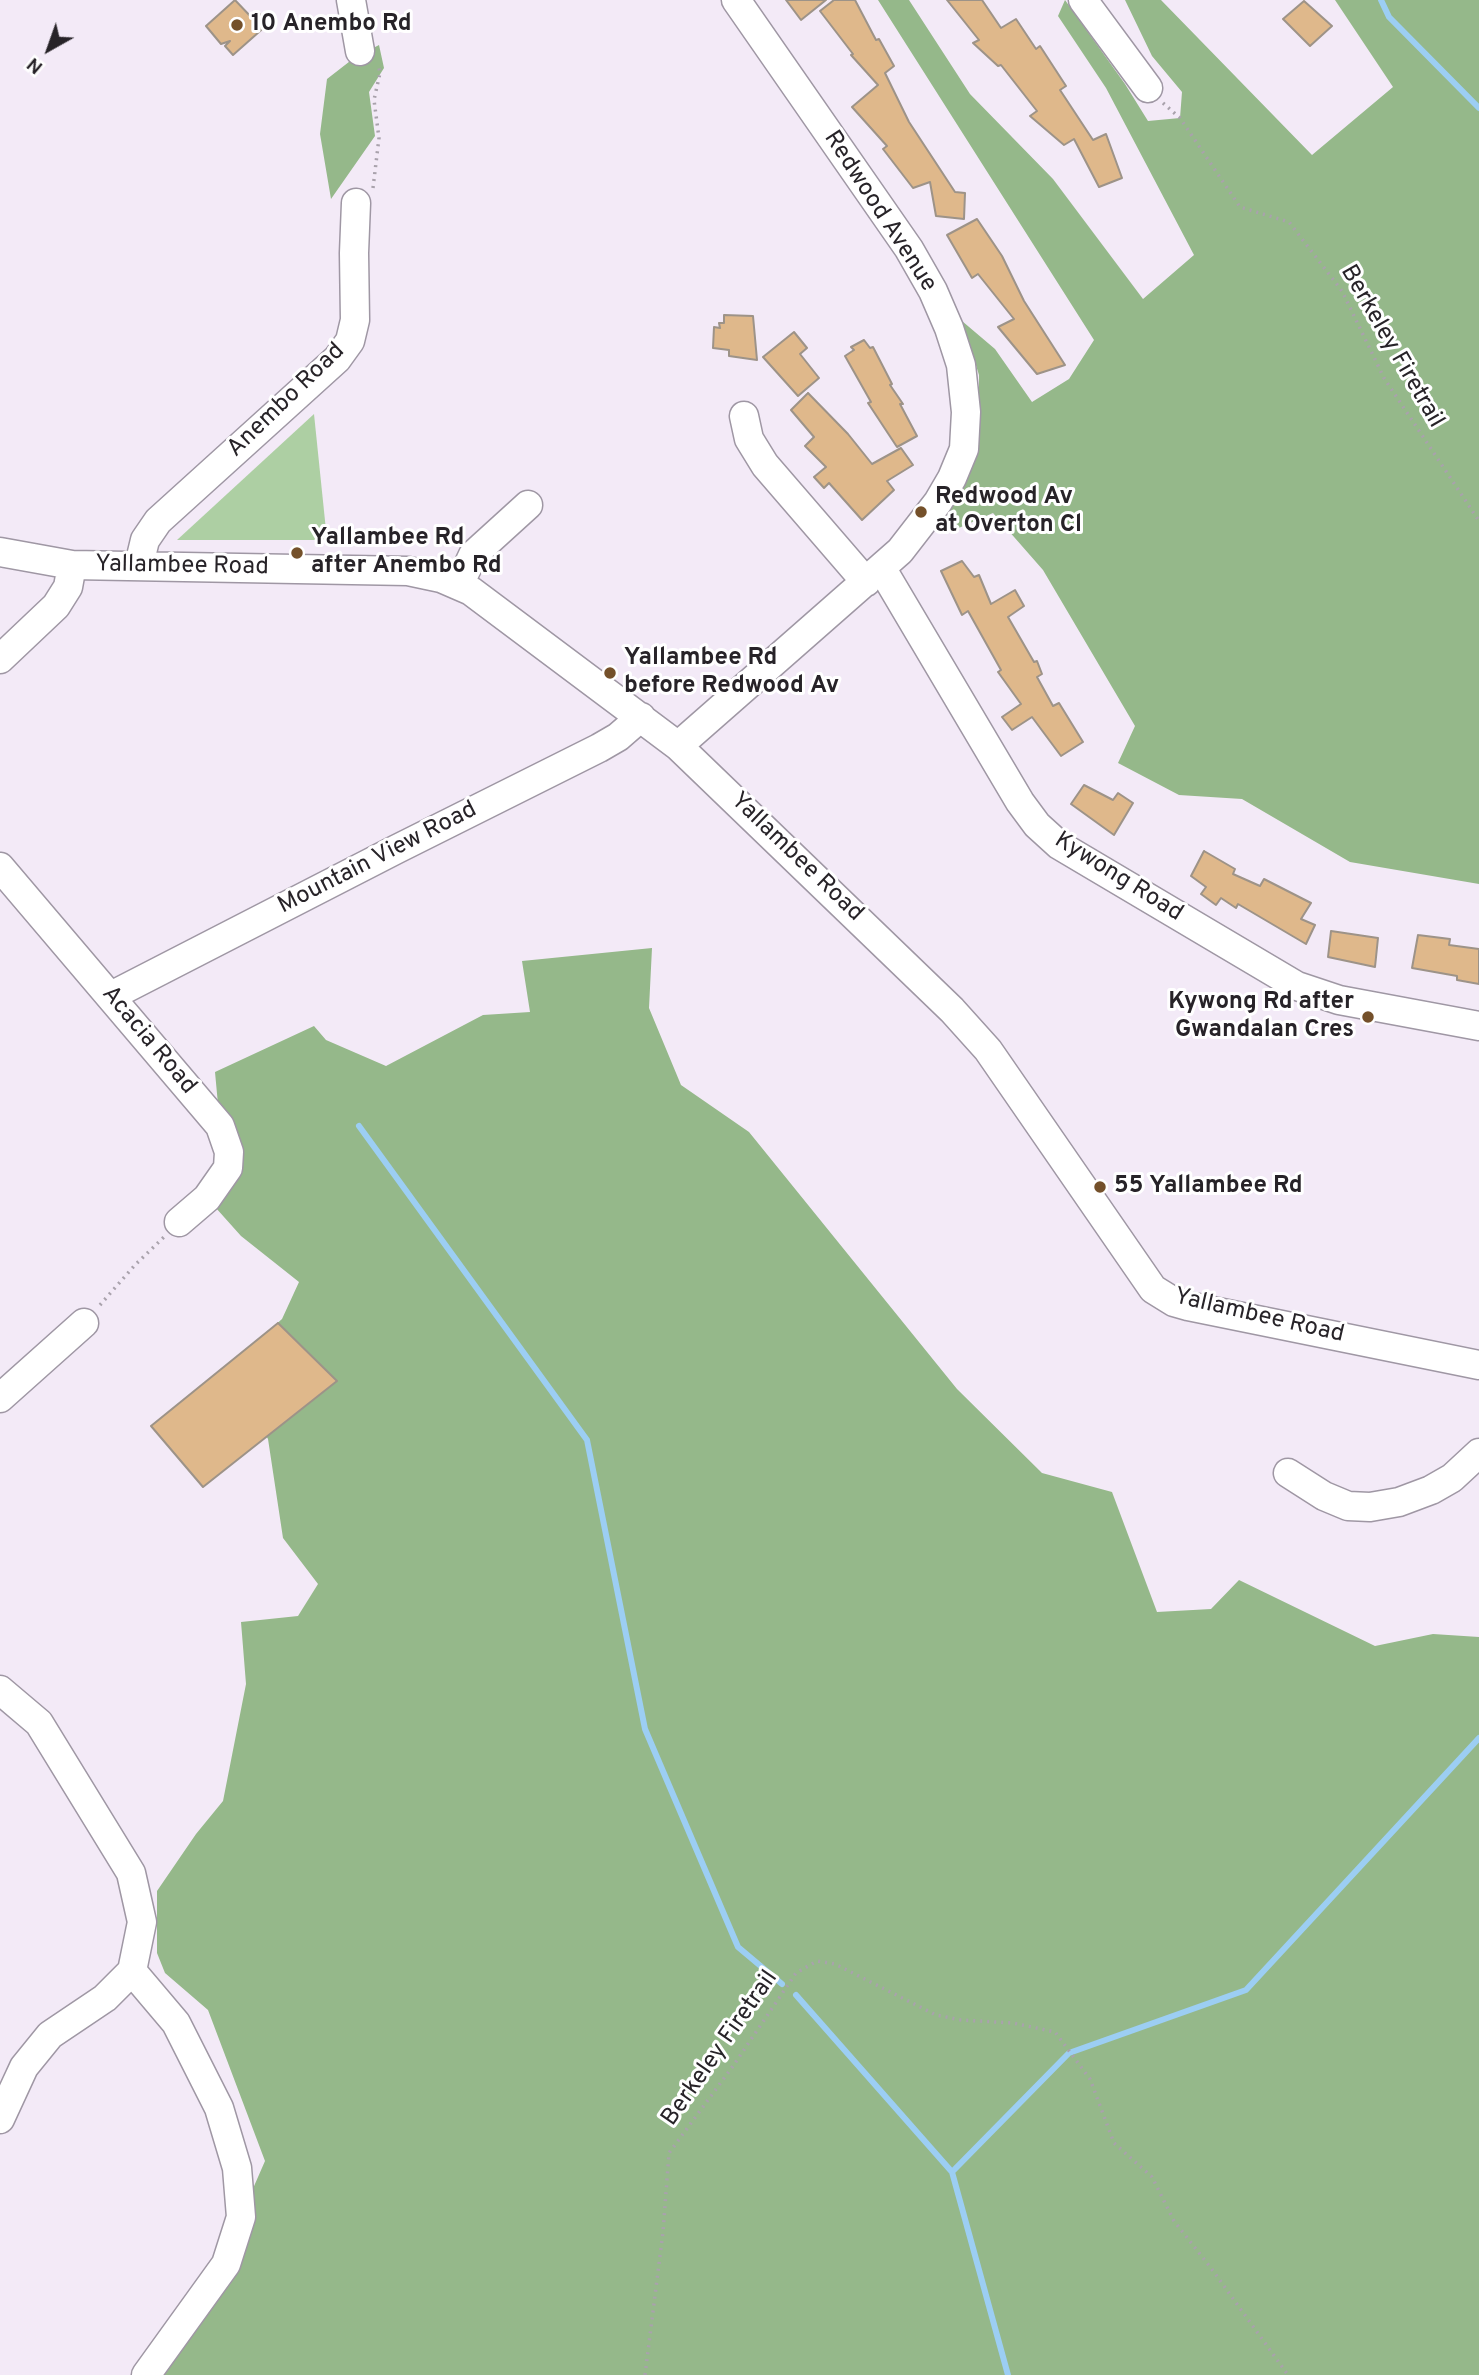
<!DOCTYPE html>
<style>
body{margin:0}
#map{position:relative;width:1479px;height:2375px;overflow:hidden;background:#f3eaf7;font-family:Overpass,sans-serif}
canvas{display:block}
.north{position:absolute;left:14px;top:14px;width:70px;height:70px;-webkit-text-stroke:5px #fff;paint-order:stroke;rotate:220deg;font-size:19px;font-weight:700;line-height:28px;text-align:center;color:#272328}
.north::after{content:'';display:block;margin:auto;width:24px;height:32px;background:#272328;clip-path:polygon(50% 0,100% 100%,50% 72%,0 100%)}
</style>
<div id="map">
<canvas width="1479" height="2375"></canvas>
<div class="north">N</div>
</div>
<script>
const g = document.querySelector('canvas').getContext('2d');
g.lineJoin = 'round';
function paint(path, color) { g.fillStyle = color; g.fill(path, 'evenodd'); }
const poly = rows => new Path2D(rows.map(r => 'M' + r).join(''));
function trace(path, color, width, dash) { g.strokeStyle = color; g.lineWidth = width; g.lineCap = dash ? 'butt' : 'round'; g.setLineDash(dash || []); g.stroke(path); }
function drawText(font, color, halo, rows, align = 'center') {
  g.font = font + ' Overpass,sans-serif'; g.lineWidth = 6; g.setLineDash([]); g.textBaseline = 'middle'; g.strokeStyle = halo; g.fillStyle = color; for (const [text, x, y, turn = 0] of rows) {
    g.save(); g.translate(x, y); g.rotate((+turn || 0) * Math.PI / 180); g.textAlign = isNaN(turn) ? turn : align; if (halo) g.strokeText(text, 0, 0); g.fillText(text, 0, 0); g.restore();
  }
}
paint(poly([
 [314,414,327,540,177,540]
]), '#adcfa3');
paint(poly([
 [878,0,909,0,970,94,1053,179,1143,299,1194,255,1106,88,1058,16,1065,0,1125,84,1148,121,1180,118,1182,92,1152,56,1125,0,1161,0,1312,155,1393,87,1335,0,1479,0,1479,884,1350,862,1242,799,1179,795,1118,763,1135,726,1043,570,993,513,945,534,945,520,979,437,979,375,962,321,995,349,1032,402,1069,379,1094,340],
 [379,45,384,68,369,92,375,136,331,199,320,134,327,79,354,58],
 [652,948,649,1008,681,1085,749,1132,957,1389,1042,1473,1112,1492,1157,1612,1211,1609,1239,1580,1375,1646,1433,1634,1479,1637,1479,2375,146,2375,241,2216,265,2161,208,2010,165,1973,157,1953,157,1891,196,1834,223,1801,246,1684,241,1622,298,1616,318,1584,283,1538,268,1439,227,1368,282,1319,299,1282,241,1236,207,1198,220,1183,220,1126,215,1072,314,1026,326,1040,386,1066,483,1015,530,1012,522,961]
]), '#95b88a');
trace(poly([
 [1381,0,1389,17,1479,108],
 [359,1126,587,1440,645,1729,738,1947,782,1984],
 [796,1995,952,2172,1008,2375],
 [952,2172,1069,2053,1246,1990,1479,1738]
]), '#9ccef3', 6);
const building = poly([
 [235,0,253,19,259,13,268,24,233,55,225,46,230,41,221,44,206,26,235,0],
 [786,0,826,0,801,20,786,0],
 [834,0,855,0,876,40,879,39,894,66,885,73,909,122,955,192,965,193,964,219,936,216,930,182,913,188,883,149,887,146,852,107,878,85,851,55,853,54,820,11,834,0],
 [947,0,982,0,1001,28,1016,19,1036,49,1040,46,1066,86,1060,90,1093,140,1106,134,1122,178,1099,187,1074,139,1064,145,1030,116,1037,111,1001,65,998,66,973,43,979,40,947,0],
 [1304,1,1332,26,1310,46,1283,19,1304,1],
 [977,219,1002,256,1024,301,1065,365,1037,374,998,327,1014,319,978,274,972,278,947,235,977,219],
 [724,315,753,316,757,360,729,356,729,350,713,348,714,327,720,328,719,323,724,323,724,315],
 [794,332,807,348,800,354,819,378,798,396,763,357,794,332],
 [864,340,870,348,873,347,892,384,890,385,903,404,900,404,917,436,897,447,868,403,871,402,845,356,854,350,851,347,864,340],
 [808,393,848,434,872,464,901,448,913,465,887,481,894,490,862,520,829,483,824,488,814,477,826,467,805,446,814,437,791,410,808,393],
 [962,561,974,577,979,575,991,604,1015,590,1024,606,1008,617,1034,662,1037,661,1042,674,1037,677,1053,706,1059,703,1083,742,1061,756,1032,717,1012,730,1002,717,1021,704,998,672,1001,670,968,611,962,615,941,571,962,561],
 [1084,785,1113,800,1118,793,1133,803,1114,835,1071,804,1084,785],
 [1204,851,1235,869,1233,874,1260,886,1264,879,1311,903,1301,919,1315,925,1306,944,1238,904,1236,908,1221,898,1216,905,1201,894,1206,887,1191,876,1204,851],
 [1331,931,1378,938,1375,967,1328,957,1331,931],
 [1418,935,1450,939,1449,945,1479,949,1479,984,1457,980,1457,976,1412,968,1418,935],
 [278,1323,337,1381,203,1487,151,1426,278,1323]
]);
paint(building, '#dfb88b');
trace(building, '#9d9388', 2);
const minor = poly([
 [351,0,360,51],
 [1083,0,1148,88],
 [744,416,749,439,765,465,866,582],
 [0,552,72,565,408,571,441,578,471,591,678,746,952,1010,988,1050,1153,1289,1174,1302,1188,1306,1479,1365],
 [139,565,145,540,158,521,337,359,350,341,355,320,354,253,356,203],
 [882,569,1020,802,1037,825,1059,845,1297,986,1339,1000,1479,1026],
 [459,585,473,555,528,505],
 [0,659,56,606,68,587,72,565],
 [678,746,900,551,938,502,952,478,964,449,966,412,961,365,949,328,933,291,909,249,736,0],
 [0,867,220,1126,229,1152,228,1168,207,1198,179,1222],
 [111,996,397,849,599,748,618,737,641,717],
 [0,1398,84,1323],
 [1288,1473,1324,1496,1348,1506,1370,1507,1399,1502,1431,1490,1452,1478,1479,1453],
 [0,1690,39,1723,131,1873,142,1922,132,1971,176,2023,219,2108,237,2168,241,2217,226,2264,146,2375],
 [0,2119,24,2067,50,2035,105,1998,132,1971]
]);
trace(minor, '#9f97a4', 31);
trace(poly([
 [1163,103,1180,118,1240,207,1289,222,1342,291,1384,378,1479,521],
 [373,188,379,138,374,100,380,73,379,68,375,68],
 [100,1305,135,1265,164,1237],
 [645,2375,663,2232,669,2153,733,2066,796,1973,817,1961,835,1964,936,2015,961,2020,1013,2023,1055,2032,1090,2079,1114,2143,1152,2177,1174,2221,1211,2268,1288,2375]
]), '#a9a2ac', 3.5, [2, 5]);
trace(minor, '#fff', 28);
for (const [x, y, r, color] of [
 [237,25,7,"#74502a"],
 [921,512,7,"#74502a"],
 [297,553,7,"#74502a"],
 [610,673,7,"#74502a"],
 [1368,1017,7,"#74502a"],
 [1100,1187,7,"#74502a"]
]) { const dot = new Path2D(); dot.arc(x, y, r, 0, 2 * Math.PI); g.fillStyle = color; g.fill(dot); trace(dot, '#fff', 2.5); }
drawText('bold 24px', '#272328', '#fff', [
 ["10 Anembo Rd",251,25],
 ["Redwood Av",935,498],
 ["at Overton Cl",935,526],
 ["Yallambee Rd",311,539],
 ["after Anembo Rd",311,567],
 ["Yallambee Rd",624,659],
 ["before Redwood Av",624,687],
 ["Kywong Rd after",1354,1003,"right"],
 ["Gwandalan Cres",1354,1031,"right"],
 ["55 Yallambee Rd",1114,1187]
], 'left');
drawText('24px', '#272328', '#fff', [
 ["Redwood Avenue",879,212,57],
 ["Berkeley Firetrail",1391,347,60],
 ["Anembo Road",287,401,-44],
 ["Yallambee Road",182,567,1],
 ["Yallambee Road",796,858,44],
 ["Mountain View Road",378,859,-27],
 ["Kywong Road",1118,878,32],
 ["Acacia Road",148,1041,50],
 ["Yallambee Road",1259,1317,13],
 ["Berkeley Firetrail",721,2049,-55]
]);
</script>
